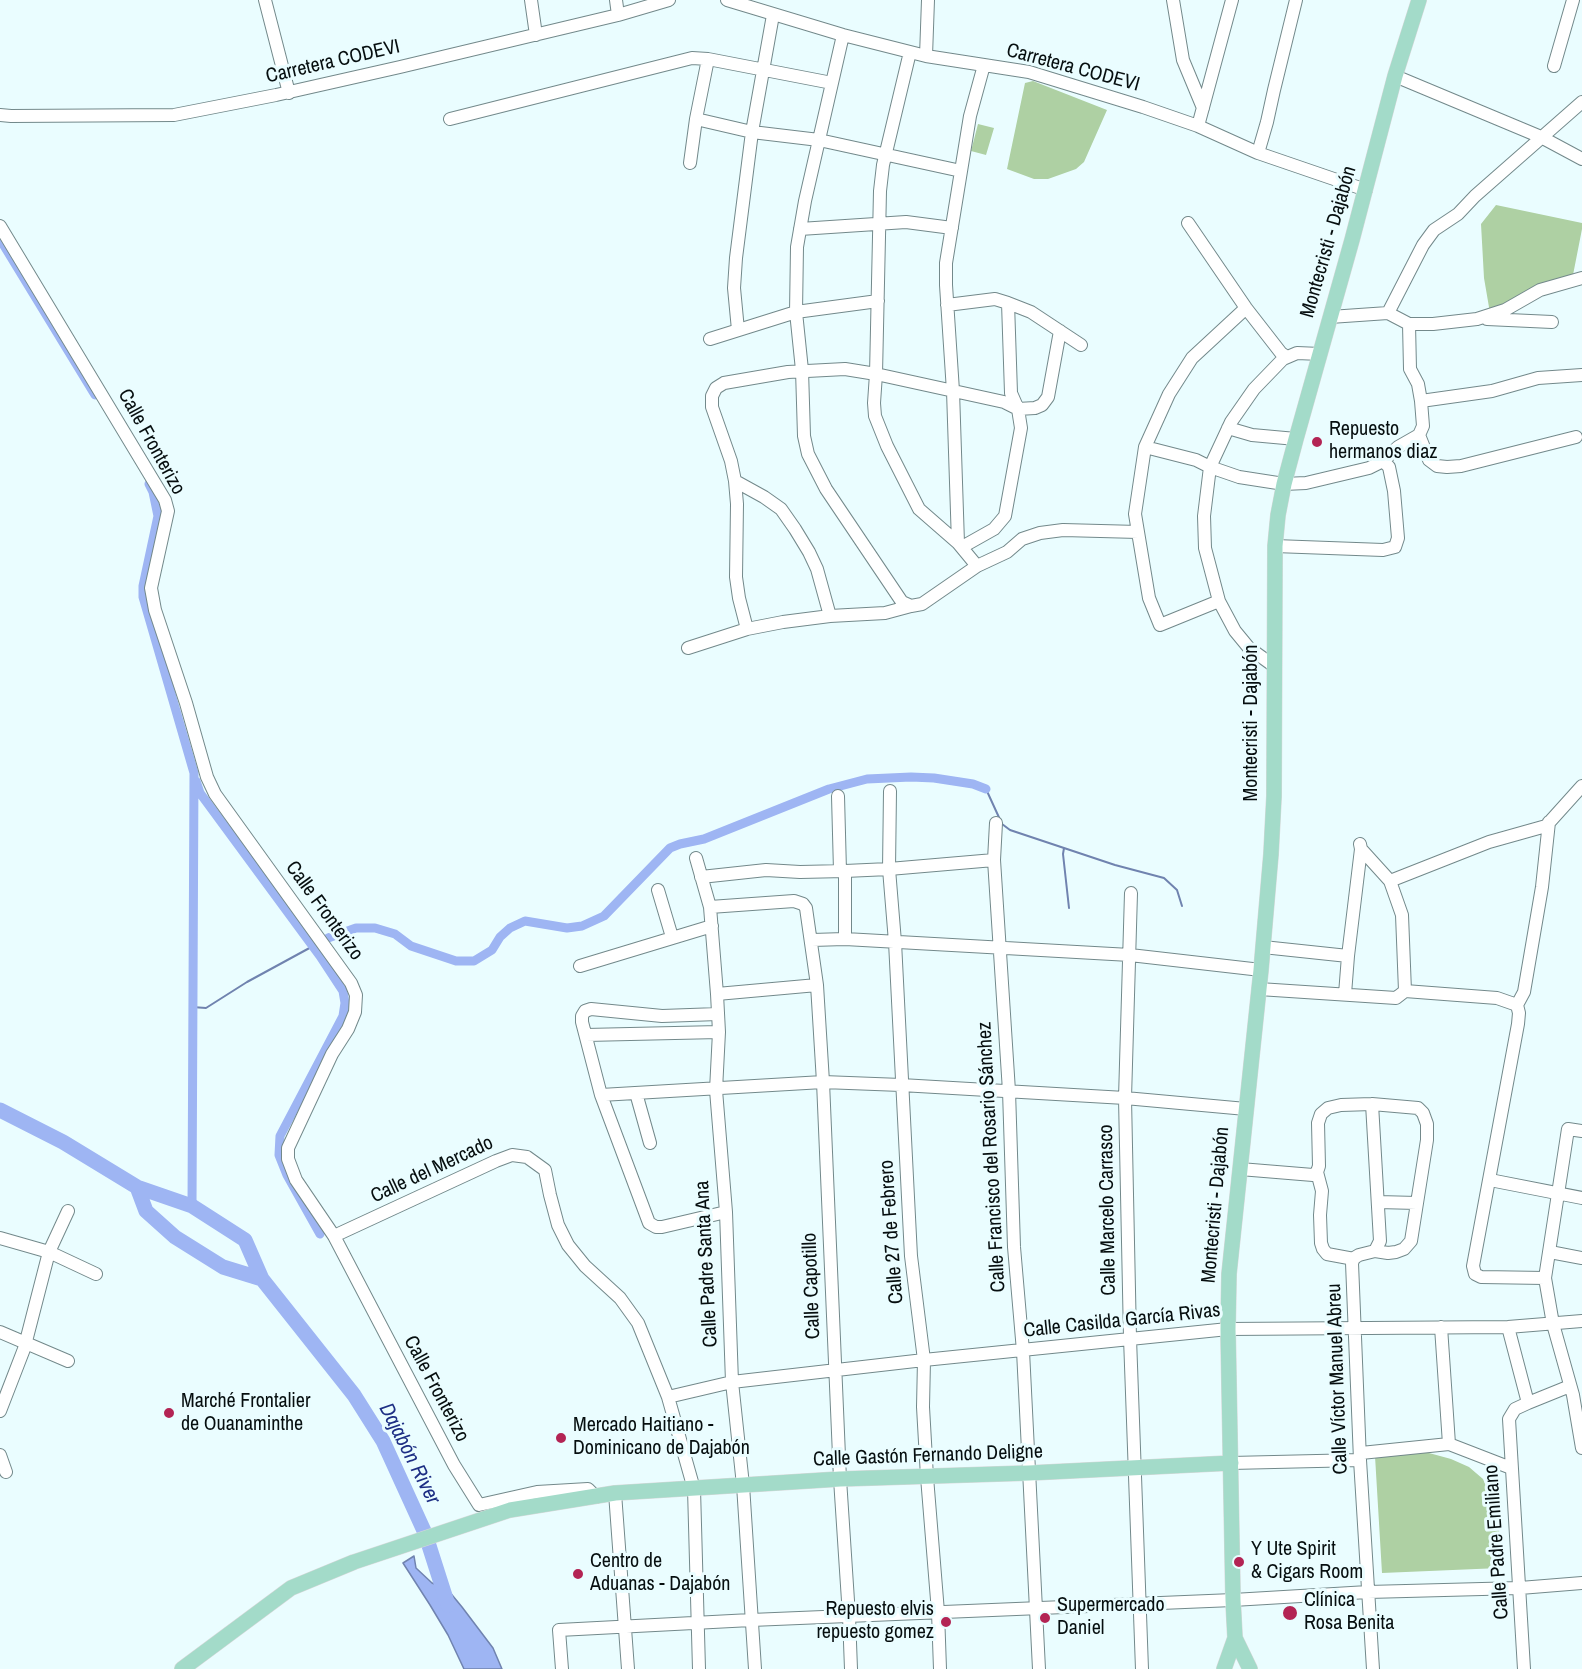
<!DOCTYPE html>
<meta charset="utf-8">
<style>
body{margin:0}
canvas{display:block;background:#eafdff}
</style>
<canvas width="1582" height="1669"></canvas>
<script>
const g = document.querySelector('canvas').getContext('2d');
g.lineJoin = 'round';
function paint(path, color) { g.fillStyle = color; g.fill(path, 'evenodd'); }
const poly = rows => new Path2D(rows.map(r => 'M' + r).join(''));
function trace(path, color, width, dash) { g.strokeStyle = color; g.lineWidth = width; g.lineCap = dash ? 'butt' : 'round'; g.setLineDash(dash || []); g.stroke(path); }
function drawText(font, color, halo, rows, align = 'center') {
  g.font = font + ' "Archivo Narrow",sans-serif'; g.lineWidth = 6; g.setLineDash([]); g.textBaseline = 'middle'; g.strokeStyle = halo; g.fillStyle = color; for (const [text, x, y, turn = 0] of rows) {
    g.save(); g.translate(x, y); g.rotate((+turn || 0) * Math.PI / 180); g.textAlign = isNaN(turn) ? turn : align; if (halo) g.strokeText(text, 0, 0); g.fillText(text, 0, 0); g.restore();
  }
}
paint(poly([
 [1033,81,1107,110,1084,162,1076,169,1048,179,1034,179,1007,169,1025,83],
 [978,124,994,128,986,155,971,151],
 [1496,205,1582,223,1582,229,1573,275,1490,313,1484,278,1481,224],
 [1405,1453,1429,1453,1451,1459,1469,1467,1483,1479,1495,1507,1499,1523,1500,1568,1382,1573,1375,1456]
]), '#aed0a3');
const water = poly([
 [414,1556,416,1568,432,1583,448,1590,462,1607,493,1648,502,1669,464,1669,448,1635,430,1605,403,1563,414,1556]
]);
paint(water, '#9eb5f3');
trace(water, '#7083af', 1.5);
trace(poly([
 [986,789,1002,824,1010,830,1115,865,1164,878,1177,890,1182,906],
 [1064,848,1063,854,1069,908],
 [192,1007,206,1008,247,982,315,945]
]), '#7083af', 2);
trace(poly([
 [0,239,95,395],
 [149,484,153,492,158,516,143,586,143,597,194,773,192,1206],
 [196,781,200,793,320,956,343,991,345,1003,343,1016,280,1136,279,1155,287,1175,320,1234],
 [328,938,356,928,375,928,395,934,411,946,456,961,474,961,492,950,500,937,510,928,525,921,567,928,582,926,604,916,670,848,680,844,704,839,829,789,867,779,911,777,934,778,973,784,986,789]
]), '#9eb5f3', 9);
trace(poly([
 [0,1110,63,1142,137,1187,192,1206,245,1240,262,1279,354,1395,383,1441,425,1533,448,1605],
 [137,1187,146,1211,175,1237,223,1267,262,1279]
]), '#9eb5f3', 15);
const minor = poly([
 [265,0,289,93],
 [531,0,536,35],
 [616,0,618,15],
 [727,0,843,35,926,56,1029,72,1143,107,1198,126,1258,153,1366,190],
 [1173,0,1183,60,1203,108],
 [843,35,805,201,797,247,796,312,802,370,804,436,808,454,826,489,902,602,911,606,922,604,977,566,1007,552,1022,539,1040,533,1063,530,1138,532],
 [910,52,883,165,880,191,876,374,874,403,875,416,887,446,919,509,958,543],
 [926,56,928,0],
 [1554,66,1573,0],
 [1395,76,1541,137,1582,159],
 [0,115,11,116,174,115,276,95,400,67,618,15,669,0],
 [450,119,692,58,708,59,832,83],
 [696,119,752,132,819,140,961,171],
 [1198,126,1232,0],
 [1258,153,1267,122,1274,90,1296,0],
 [690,163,696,119,708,59],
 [1188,223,1246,308,1281,353,1287,357],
 [0,226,165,500,168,511,151,588,155,610,186,703,207,777,215,794,351,983,356,995,355,1012,348,1029,332,1054,288,1148,288,1159,296,1180,334,1236,454,1465,479,1505,537,1492,588,1489,596,1497],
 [800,229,906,222,952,228],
 [947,305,995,299,1008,303,1031,312,1081,345],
 [1330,317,1388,313],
 [1487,319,1552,322],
 [1409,324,1433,324,1477,319,1505,310,1540,290,1582,278],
 [738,330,734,288,736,258,752,132,773,15],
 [710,339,796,312,878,301],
 [1421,401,1492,391,1538,378,1582,375],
 [1228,428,1252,435,1296,439],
 [1419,435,1429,460,1437,466,1447,467,1461,466,1576,437],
 [1145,447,1196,460,1210,467,1239,477,1284,484],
 [735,481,764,497,781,509,795,529,809,552,817,569,830,616],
 [1284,484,1306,483,1369,468,1383,461,1398,447,1419,435,1423,426,1421,401,1418,384,1410,369,1409,324,1388,313,1423,245,1434,230,1458,214,1475,196,1582,102],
 [1275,546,1383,550,1395,547,1398,538,1394,491,1389,467,1383,461],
 [962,547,994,529,1005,516,1021,428,1018,409,1011,393,1008,303],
 [977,566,958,543,953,391,946,285,946,263,970,116,984,65],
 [1219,601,1160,625,1149,598,1135,514,1145,447,1169,394,1192,358,1246,308],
 [747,629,739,598,736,577,737,504,735,481,731,461,712,407,712,396,716,388,724,383,788,372,845,369,876,374,1004,402,1018,409,1035,408,1042,405,1048,397,1060,331],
 [688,648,747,629,783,622,830,616,885,613,911,606],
 [1274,666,1249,648,1235,631,1219,601,1205,548,1204,516,1210,467,1231,422,1254,389,1283,359,1297,353,1320,354],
 [890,791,889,869,895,942,911,1256,924,1360,923,1407,927,1477,938,1612,940,1669],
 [838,796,840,871],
 [996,823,994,860,1009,1091,1014,1247,1023,1351,1039,1669],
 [1361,849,1390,881,1402,915,1405,991],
 [696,858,710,907,717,994,719,1032,716,1090,726,1212,732,1382,743,1485,755,1669],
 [701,877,766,870,800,872,845,871,889,869,994,860],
 [1390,881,1489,842,1546,826,1582,786],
 [658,890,672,937],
 [1131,893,1125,1098,1130,1338,1142,1669],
 [710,907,794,901,803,904,806,908,817,985,823,1082,840,1479,849,1616,851,1669],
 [845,939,845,871],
 [812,940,845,939,1130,955,1261,970],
 [1263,947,1348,956],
 [580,966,712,926],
 [1259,989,1396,998,1405,991,1497,998,1517,1005],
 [717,994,817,985],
 [1345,994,1348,956,1361,849,1360,844],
 [718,1014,662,1016,591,1009,585,1011,582,1016,582,1022,601,1095,649,1223,656,1227,662,1227,726,1212],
 [586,1035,719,1032],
 [636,1093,650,1143],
 [601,1095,823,1082,901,1085,1125,1098,1246,1109],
 [1372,1104,1380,1241,1375,1251,1359,1255,1354,1258,1352,1263,1360,1460,1373,1669],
 [1582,1131,1568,1129,1545,1278,1553,1324,1573,1395,1582,1448],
 [1240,1169,1313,1175,1317,1172,1319,1166,1318,1123,1321,1114,1328,1108,1341,1105,1372,1104,1418,1108,1423,1113,1427,1124,1427,1140,1411,1241,1404,1249,1396,1252,1388,1253,1375,1251],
 [1317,1172,1322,1191,1320,1215,1321,1243,1323,1249,1327,1254,1354,1259],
 [1490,1180,1582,1198],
 [1378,1202,1417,1203],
 [334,1236,496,1161,512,1155,527,1157,545,1170,550,1195,558,1225,568,1245,585,1266,620,1298,638,1323,668,1397,694,1489,699,1669],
 [0,1238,49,1252,68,1211],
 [1550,1252,1582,1258],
 [1545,1278,1481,1277,1475,1274,1473,1266,1518,1024,1519,1013,1517,1005,1524,992,1542,887,1549,822],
 [1441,1327,1449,1444],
 [1508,1327,1528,1403],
 [0,1332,68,1361],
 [668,1397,732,1382,924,1360,1228,1329,1508,1327,1582,1321],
 [0,1411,24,1349,49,1252,96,1274],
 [1361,1453,1449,1444,1511,1468],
 [0,1455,6,1472],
 [1231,1463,1360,1460],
 [615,1493,628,1669],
 [562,1669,559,1630,751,1620,1233,1600,1368,1592,1520,1588,1582,1583],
 [1524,1669,1509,1419,1515,1409,1528,1403,1570,1386]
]);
const major = poly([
 [182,1669,291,1588,354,1562,510,1510,615,1493,840,1479,1029,1473,1231,1463],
 [1224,1669,1235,1638],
 [1250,1669,1235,1638,1233,1600,1228,1329,1229,1274,1261,970,1271,854,1274,796,1275,546,1278,515,1284,484,1296,439,1352,240,1395,76,1419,0]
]);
trace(minor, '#73898b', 14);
trace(major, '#d7d8d9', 16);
trace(minor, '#fff', 12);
trace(major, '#a3dbc9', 15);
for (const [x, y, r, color] of [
 [1317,442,6,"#b32454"],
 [169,1413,6,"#b32454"],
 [561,1438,6,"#b32454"],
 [1239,1562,6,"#b32454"],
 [578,1574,6,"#b32454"],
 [1290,1613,8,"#b32454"],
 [1045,1618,6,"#b32454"],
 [946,1622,6,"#b32454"]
]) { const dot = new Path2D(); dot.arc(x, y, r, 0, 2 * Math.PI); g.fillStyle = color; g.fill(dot); trace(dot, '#eafdff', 2); }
drawText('20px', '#060e0f', '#eafdff', [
 ["Carretera CODEVI",333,62,-13],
 ["Carretera CODEVI",1073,68,15],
 ["Montecristi - Dajabón",1329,242,-74],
 ["Calle Fronterizo",151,442,61],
 ["Montecristi - Dajabón",1252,723,-90],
 ["Calle Fronterizo",324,911,54],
 ["Calle Francisco del Rosario Sánchez",992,1157,-93],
 ["Calle del Mercado",432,1170,-25],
 ["Montecristi - Dajabón",1216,1205,-85],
 ["Calle Marcelo Carrasco",1108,1210,-91],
 ["Calle 27 de Febrero",892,1232,-94],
 ["Calle Padre Santa Ana",707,1264,-93],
 ["Calle Capotillo",812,1286,-92],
 ["Calle Casilda García Rivas",1122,1321,-6],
 ["Calle Víctor Manuel Abreu",1338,1379,-92],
 ["Calle Fronterizo",436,1389,62],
 ["Calle Gastón Fernando Deligne",928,1456,-2],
 ["Calle Padre Emiliano",1497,1542,-94]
]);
drawText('20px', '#060e0f', '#eafdff', [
 ["Repuesto",1329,430],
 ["hermanos diaz",1329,453],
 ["Marché Frontalier",181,1402],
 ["de Ouanaminthe",181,1425],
 ["Mercado Haitiano -",573,1426],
 ["Dominicano de Dajabón",573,1449],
 ["Y Ute Spirit",1251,1550],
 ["& Cigars Room",1251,1573],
 ["Centro de",590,1562],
 ["Aduanas - Dajabón",590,1585],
 ["Clínica",1304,1601],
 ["Rosa Benita",1304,1624],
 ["Supermercado",1057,1606],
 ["Daniel",1057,1629],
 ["Repuesto elvis",934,1610,"right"],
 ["repuesto gomez",934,1633,"right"]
], 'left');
drawText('italic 21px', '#1d2e84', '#eafdff', [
 ["Dajabón River",409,1454,63]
]);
</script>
